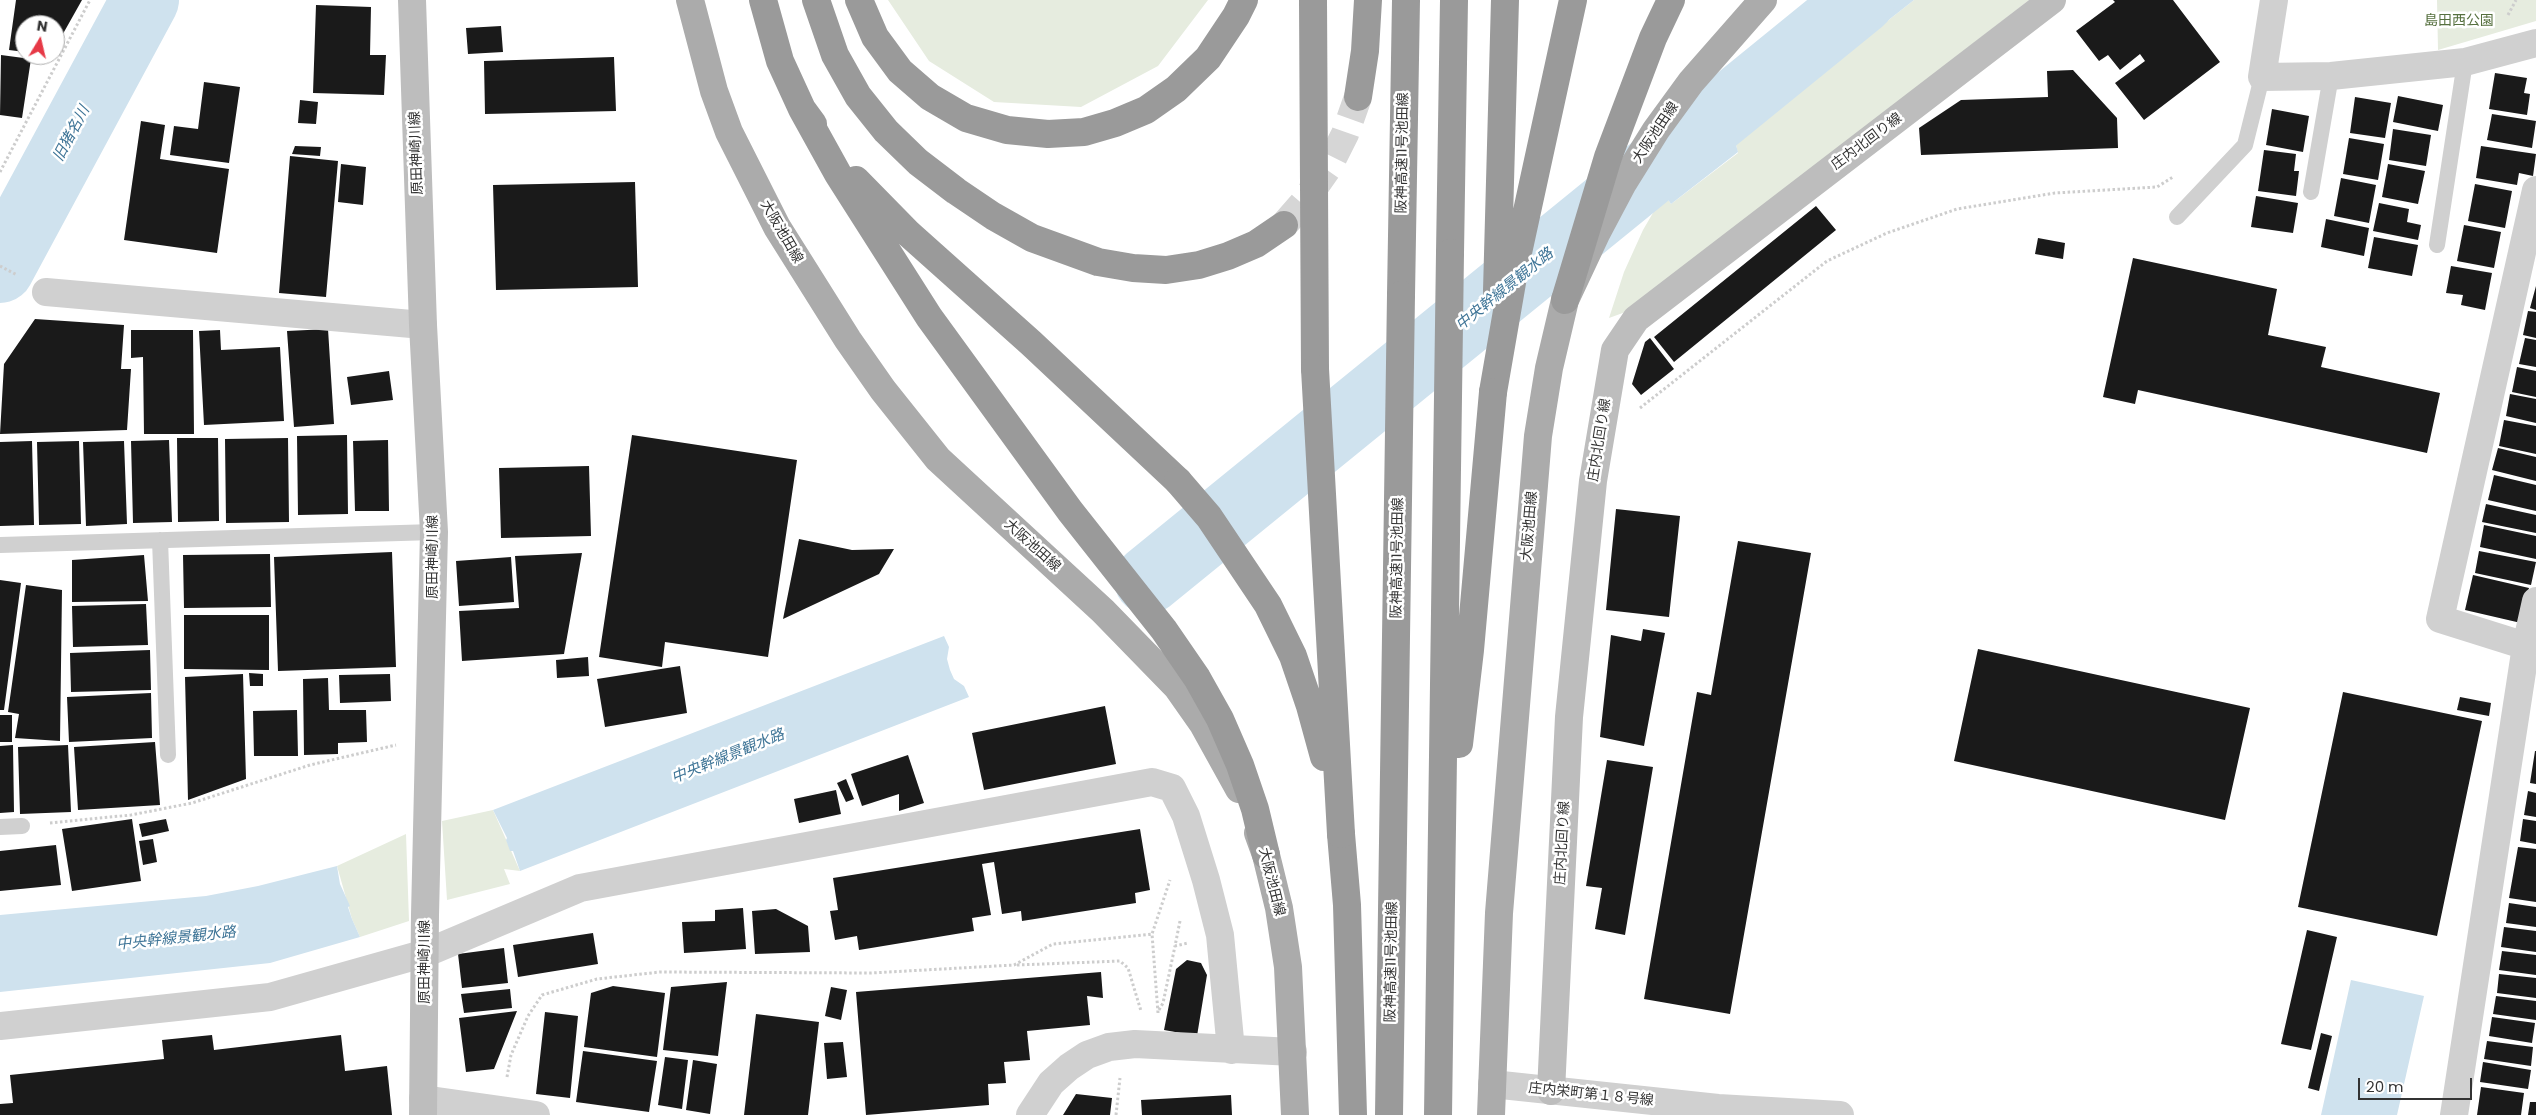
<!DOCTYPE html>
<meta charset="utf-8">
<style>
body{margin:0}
#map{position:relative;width:2536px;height:1115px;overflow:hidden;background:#fff;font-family:Poppins,sans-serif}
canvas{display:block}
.north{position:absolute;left:15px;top:15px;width:50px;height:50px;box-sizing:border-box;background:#fff;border:1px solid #adadad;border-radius:50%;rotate:9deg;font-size:14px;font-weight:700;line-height:20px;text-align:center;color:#333}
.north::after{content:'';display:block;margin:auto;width:18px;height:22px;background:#e63946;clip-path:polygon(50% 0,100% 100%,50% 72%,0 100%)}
.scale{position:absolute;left:2358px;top:1078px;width:114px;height:22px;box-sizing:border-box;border:2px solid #333;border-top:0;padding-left:6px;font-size:15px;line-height:18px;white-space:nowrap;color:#333;-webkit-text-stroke:4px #fff;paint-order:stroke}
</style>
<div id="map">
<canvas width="2536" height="1115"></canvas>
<div class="north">N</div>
<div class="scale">20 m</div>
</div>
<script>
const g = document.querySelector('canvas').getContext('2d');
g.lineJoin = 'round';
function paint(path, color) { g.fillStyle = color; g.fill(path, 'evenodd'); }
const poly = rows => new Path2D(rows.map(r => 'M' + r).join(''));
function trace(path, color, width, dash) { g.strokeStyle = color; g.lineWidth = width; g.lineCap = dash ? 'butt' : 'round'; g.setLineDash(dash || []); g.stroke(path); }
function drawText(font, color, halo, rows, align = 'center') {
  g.font = font + ' Poppins,"Noto Sans JP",sans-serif'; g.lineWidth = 5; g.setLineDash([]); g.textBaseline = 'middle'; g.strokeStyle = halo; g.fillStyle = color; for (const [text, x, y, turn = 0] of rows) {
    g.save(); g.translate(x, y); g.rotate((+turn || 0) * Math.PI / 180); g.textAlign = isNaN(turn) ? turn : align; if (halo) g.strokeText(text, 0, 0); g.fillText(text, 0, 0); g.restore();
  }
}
paint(poly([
 [888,0,1208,0,1158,66,1081,107,994,102,929,61],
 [1914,0,2029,0,1631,310,1609,318,1624,272,1643,230,1664,194,1671,204,1738,153,1736,145,1740,137],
 [2437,0,2536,0,2536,21,2438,50],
 [493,810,520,871,504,869,510,884,447,900,442,821],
 [406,834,409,921,360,937,352,919,337,866]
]), '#e6ecdf');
paint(poly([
 [1819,0,1914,0,1740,137,1736,145,1738,152,1671,204,1664,194,1685,154,1742,77,1789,23],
 [944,636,949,647,947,659,950,670,954,679,964,686,969,697,520,871,513,851,510,851,506,840,507,838,493,810],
 [337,866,340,884,350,906,348,907,352,919,360,937,270,963,0,992,0,915,206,896,258,886],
 [2351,980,2424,996,2397,1115,2321,1115]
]), '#cfe2ee');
trace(poly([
 [0,269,145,0],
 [1148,580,1861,0]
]), '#cfe2ee', 68);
paint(poly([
 [16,0,82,0,55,48,55,25,25,25,25,52,9,50],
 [2113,0,2173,0,2220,62,2144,120,2115,83,2145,61,2140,54,2120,70,2108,55,2099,61,2076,31,2115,2],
 [316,5,371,7,370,55,386,55,384,95,313,93],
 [501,26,503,52,468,54,466,28],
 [1,55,31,59,22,118,0,115],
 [614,57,616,111,485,114,484,61],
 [2073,70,2117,118,2118,148,1921,155,1919,128,1961,100,2048,97,2047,71],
 [2495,73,2527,78,2524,93,2530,94,2527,115,2489,109],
 [204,82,240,87,229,163,170,155,174,126,198,129],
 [2398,96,2443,105,2438,131,2393,122],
 [2355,97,2391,103,2385,138,2350,133],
 [300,100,318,102,316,124,298,123],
 [2272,109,2309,116,2303,152,2266,145],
 [2492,114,2536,121,2532,148,2487,140],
 [141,121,165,125,160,159,229,169,217,253,124,240],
 [2393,129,2431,135,2426,166,2389,160],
 [2349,138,2384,144,2378,180,2343,174],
 [295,146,321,147,320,156,292,154],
 [2481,146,2536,154,2533,176,2519,173,2517,185,2476,178],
 [2264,150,2296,154,2294,171,2299,171,2296,196,2258,191],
 [290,156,338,161,326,297,279,293],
 [341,164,366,167,363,205,338,202],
 [2388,164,2425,171,2418,204,2382,197],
 [2341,178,2376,185,2369,223,2334,216],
 [635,182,638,287,496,290,493,185],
 [2475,184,2512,191,2505,228,2468,221],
 [2256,196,2298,203,2293,233,2251,227],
 [2379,203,2409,209,2407,222,2421,225,2418,240,2373,231],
 [1816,206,1836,230,1674,362,1654,337],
 [2326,219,2369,228,2364,256,2321,247],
 [2464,225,2501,232,2494,268,2457,261],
 [2374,237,2418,245,2412,276,2368,268],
 [2038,238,2065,243,2063,259,2035,254],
 [2133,258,2277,289,2268,335,2326,347,2321,367,2440,393,2427,453,2138,390,2135,404,2103,397],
 [2451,266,2492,273,2485,310,2461,305,2463,295,2446,293],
 [2536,286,2536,310,2530,308],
 [2528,311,2536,312,2536,338,2523,335],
 [35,319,124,325,121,369,131,369,127,430,0,434,4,364],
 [328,329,334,424,294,427,287,331],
 [131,330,193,330,194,434,144,434,143,357,131,358],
 [220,330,221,350,280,347,284,421,204,425,199,331],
 [1650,338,1674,369,1641,395,1632,384,1645,342],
 [2525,338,2536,340,2536,367,2519,364],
 [2517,367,2536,371,2536,397,2512,392],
 [389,371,393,400,351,405,347,377],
 [2510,394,2536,399,2536,423,2506,416],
 [2504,420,2536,426,2536,454,2499,446],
 [347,435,348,514,298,515,297,436],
 [632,435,797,460,768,657,665,642,662,667,599,657],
 [177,438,218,438,219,521,178,522],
 [288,438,289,522,226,523,225,439],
 [169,440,172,522,133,523,131,441],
 [388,440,389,511,355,511,353,441],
 [32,441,34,525,0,526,0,442],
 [79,441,81,524,39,525,37,442],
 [124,441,127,524,86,526,83,442],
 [2498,448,2536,457,2536,481,2492,470],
 [589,466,591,536,501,538,499,468],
 [2494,475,2536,485,2536,511,2488,500],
 [2486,504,2536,515,2536,533,2482,522],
 [1616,509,1680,516,1669,617,1606,610],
 [2484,525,2536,536,2536,559,2480,547],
 [799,539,852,550,894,549,879,574,783,619],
 [1738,541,1811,553,1730,1014,1644,999,1697,692,1711,695],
 [2479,551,2536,562,2531,585,2475,573],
 [392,552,396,667,278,671,274,557],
 [582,553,564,654,462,661,459,611,519,608,515,556],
 [270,554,271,607,184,608,183,555],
 [144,555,148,601,72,602,72,560],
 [511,557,514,602,459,606,456,561],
 [2473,575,2529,588,2521,623,2465,610],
 [0,580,21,583,4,710,0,710],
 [26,585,62,590,60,741,15,738,19,714,8,712],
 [146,604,148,645,73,647,72,606],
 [184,615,269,615,269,670,184,669],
 [1643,629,1665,633,1644,746,1600,737,1611,635,1641,641],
 [1978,649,2250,708,2225,820,1954,761],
 [150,650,151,690,71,692,70,653],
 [588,657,589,676,557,678,556,660],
 [680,666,687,713,605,727,597,679],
 [249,673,263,674,263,686,250,686],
 [243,674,246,779,188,800,185,677],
 [390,674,391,701,340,703,339,675],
 [328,678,329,710,366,710,367,742,338,743,338,754,304,755,303,679],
 [2343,692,2482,721,2437,936,2298,907],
 [151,693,152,738,69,742,67,697],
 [2460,697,2491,703,2489,716,2457,710],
 [1105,706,1116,764,984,790,972,733],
 [297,710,298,756,254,756,253,711],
 [0,715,12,715,12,742,0,742],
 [155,742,160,805,78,810,74,747],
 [13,745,14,812,0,813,0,746],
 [68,745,71,812,20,814,18,747],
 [2535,751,2536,751,2536,784,2530,783],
 [908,755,924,803,899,811,899,794,862,806,851,774],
 [1607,760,1653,767,1625,935,1595,929,1602,888,1586,886],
 [846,779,854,799,846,802,837,783],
 [836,790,841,814,799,823,794,799],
 [2528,791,2536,793,2536,817,2524,815],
 [132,819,141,881,72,891,62,829],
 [166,819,169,831,142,837,139,824],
 [2523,819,2536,821,2536,844,2520,841],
 [1140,829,1150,890,1135,893,1136,903,1022,921,1021,911,1002,914,994,862,982,864,991,915,972,918,974,931,859,950,857,936,835,940,830,911,838,910,833,878],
 [153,839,157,862,143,865,139,841],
 [56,845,61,885,0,891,0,851],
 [2518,847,2536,849,2536,902,2509,898],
 [2509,903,2536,907,2536,927,2506,923],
 [743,908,746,949,684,953,682,922,715,921,715,910],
 [776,909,808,926,810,952,755,954,752,911],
 [2504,927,2536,931,2536,952,2501,947],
 [2307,930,2337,937,2311,1050,2281,1044],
 [593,933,598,964,518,977,513,945],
 [504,948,508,983,462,988,458,954],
 [2502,951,2536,955,2536,975,2499,970],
 [1187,960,1201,963,1207,975,1197,1036,1164,1030,1176,969],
 [1101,972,1103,998,1087,996,1090,1025,1027,1031,1030,1060,1004,1062,1006,1083,988,1084,989,1105,866,1115,856,992],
 [2499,974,2536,978,2536,998,2497,993],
 [727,982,718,1056,663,1050,671,987],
 [613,986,665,993,657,1057,584,1047,591,993],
 [831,987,847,990,841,1020,825,1016],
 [510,989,512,1008,464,1013,461,994],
 [2496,996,2536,1001,2536,1020,2493,1014],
 [517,1011,494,1069,466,1072,459,1018],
 [545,1012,578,1016,570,1098,536,1094],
 [756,1014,819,1022,808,1115,744,1115],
 [2492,1017,2535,1023,2532,1043,2489,1036],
 [2321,1033,2332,1036,2319,1091,2308,1088],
 [212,1035,214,1050,341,1035,345,1071,387,1066,392,1115,0,1115,0,1104,13,1103,10,1075,164,1059,162,1040],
 [2487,1041,2533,1047,2531,1066,2484,1059],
 [843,1042,847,1077,827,1079,824,1043],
 [583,1051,657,1061,649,1112,576,1102],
 [665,1057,688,1060,682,1109,658,1105],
 [693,1060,717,1064,710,1114,686,1110],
 [2483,1062,2531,1070,2528,1089,2480,1082],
 [2481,1087,2524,1093,2521,1115,2477,1115],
 [1076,1094,1112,1098,1110,1115,1063,1115],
 [1231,1095,1232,1115,1142,1115,1141,1100],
 [2530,1102,2536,1102,2536,1115,2528,1115]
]), '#1a1a1a');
trace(poly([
 [1284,225,1304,202,1328,168,1345,134,1358,97]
]), '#d6d6d6', 28, [28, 14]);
trace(poly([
 [2508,15,2516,0],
 [0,172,90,0],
 [0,266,17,275],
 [1640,408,1827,261,1887,233,1957,209,2055,193,2157,187,2173,177],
 [50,823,131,815,192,803,310,765,396,745],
 [1180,921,1175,946,1188,943],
 [1017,965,1120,961,1128,968,1141,1011],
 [1159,1010,1163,1003,1175,946],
 [1158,1013,1152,934,1170,880],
 [507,1077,511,1055,528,1016,542,995,597,979,660,972,871,973,1014,965,1053,944,1152,934],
 [1116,1115,1120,1078]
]), '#cdcdcd', 3, [2.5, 2.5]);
trace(poly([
 [2311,192,2331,76],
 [2177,217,2245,145,2262,77],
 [2437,245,2465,62],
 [160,540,168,755],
 [0,545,434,532],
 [0,827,22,826]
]), '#d0d0d0', 16);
trace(poly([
 [2274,0,2262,77,2331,76,2465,62,2536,43],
 [46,292,423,325],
 [2526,646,2536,601],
 [0,1026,270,997,426,953,580,888,1152,782,1172,788,1186,816,1206,880,1220,935,1231,1050],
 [1492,1084,1718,1108,1840,1115],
 [423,1099,536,1115],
 [1030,1115,1051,1083,1069,1067,1087,1055,1109,1047,1135,1044,1293,1052],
 [2454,1115,2526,646,2440,619,2536,190]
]), '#d0d0d0', 28);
trace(poly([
 [412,0,423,325,434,532,425,915,423,1115],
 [1551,1091,1569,717,1593,481,1615,350,1636,319,2052,0]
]), '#bdbdbd', 28);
trace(poly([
 [690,0,714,91,729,132,777,227,848,340,883,390,938,459,1103,611,1177,687,1203,724,1239,789],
 [1258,833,1266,855,1279,908,1288,967,1295,1115],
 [1491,1115,1499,913,1538,436,1549,368,1565,300,1596,234,1623,183,1656,130,1691,82,1763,0]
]), '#ababab', 28);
trace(poly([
 [763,0,780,61,802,109,813,124],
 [816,0,835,55,858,96,886,131,918,162,956,191,993,216,1032,238,1098,262,1133,268,1166,270,1199,265,1228,256,1256,244,1284,225],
 [859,0,875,37,900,71,930,97,966,118,1007,130,1048,134,1084,132,1115,123,1146,110,1176,89,1208,58,1236,16,1244,0],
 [1313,0,1315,369],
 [1358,97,1365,51,1368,0],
 [802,109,838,174,929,317,1070,511,1164,630,1197,678,1220,719,1240,765,1255,809,1266,855],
 [856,180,909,234,1031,343,1178,481],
 [1450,253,1454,0],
 [1497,291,1505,0],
 [1401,295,1406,0],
 [1565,300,1608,157,1653,38,1671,0],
 [1493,392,1514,271,1573,0],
 [1341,834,1347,905,1353,1115]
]), '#9a9a9a', 28);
trace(poly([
 [1315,369,1341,834],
 [1178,481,1209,517,1268,605,1293,656,1310,706,1324,757],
 [1459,744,1470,650,1493,392],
 [1389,1115,1401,295],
 [1438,1115,1450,253]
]), '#9a9a9a', 28);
drawText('14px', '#56703f', '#fff', [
 ["島田西公園",2459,21]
]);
drawText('14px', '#333', '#fff', [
 ["大阪池田線",1656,133,-56],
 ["庄内北回り線",1867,142,-37],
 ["原田神崎川線",417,153,-92],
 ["阪神高速11号池田線",1403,153,-89],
 ["大阪池田線",781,232,60],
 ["庄内北回り線",1600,440,-81],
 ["大阪池田線",1530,526,-85],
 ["大阪池田線",1032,546,42],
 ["原田神崎川線",433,557,-90],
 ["阪神高速11号池田線",1398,558,-89],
 ["庄内北回り線",1563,843,-87],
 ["大阪池田線",1271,882,76],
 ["原田神崎川線",425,962,-90],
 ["阪神高速11号池田線",1392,962,-89],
 ["庄内栄町第１８号線",1591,1095,6]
]);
drawText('italic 15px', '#3f7597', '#fff', [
 ["旧猪名川",72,134,-62],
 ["中央幹線景観水路",1505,290,-39],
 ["中央幹線景観水路",728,757,-22],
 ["中央幹線景観水路",176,939,-6]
]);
</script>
